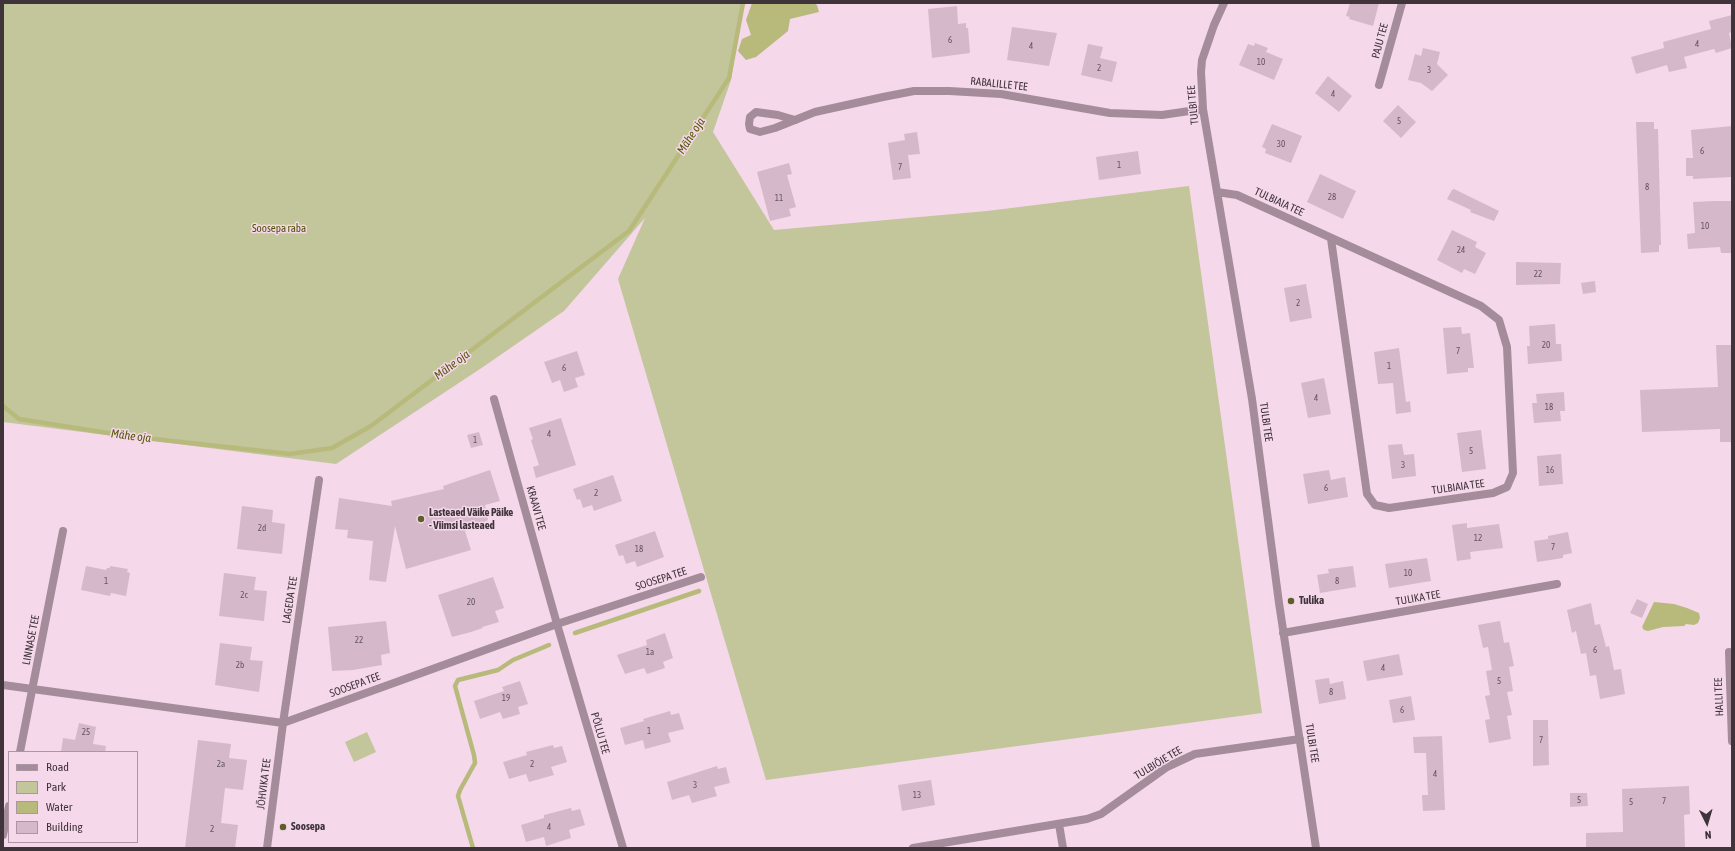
<!DOCTYPE html>
<meta charset="utf-8">
<style>
body{margin:0}
#map{position:relative;width:1735px;height:851px;overflow:hidden;background:#f5d8ea;font-family:"Asap Condensed",sans-serif}
canvas{display:block}
.frame{position:absolute;inset:0;border:4px solid #40343b;pointer-events:none}
.legend{position:absolute;left:8px;top:751px;width:130px;height:92px;box-sizing:border-box;background:#f5d8ea;border:1px solid #ad96a4;margin:0;padding:5px 7px;list-style:none;font-size:12px;color:#40343b}
.legend li{display:flex;align-items:center;gap:8px;height:20px}
.legend b{width:20px;border:1px solid #ad96a4}
.north{position:absolute;left:1687px;top:803px;width:40px;height:40px;-webkit-text-stroke:3px #f5d8ea;paint-order:stroke;rotate:175deg;font-size:11px;font-weight:700;line-height:16px;text-align:center;color:#40343b}
.north::after{content:'';display:block;margin:auto;width:14px;height:18px;background:#40343b;clip-path:polygon(50% 0,100% 100%,50% 72%,0 100%)}
</style>
<div id="map">
<canvas width="1735" height="851"></canvas>
<div class="frame"></div>
<ul class="legend">
<li><b style="height:5px;background:#a58c9b"></b>Road</li>
<li><b style="height:11px;background:#c3c59a"></b>Park</li>
<li><b style="height:11px;background:#b8ba7c"></b>Water</li>
<li><b style="height:11px;background:#d5b9ca"></b>Building</li>
</ul>
<div class="north">N</div>
</div>
<script>
const g = document.querySelector('canvas').getContext('2d');
g.lineJoin = 'round';
function paint(path, color) { g.fillStyle = color; g.fill(path, 'evenodd'); }
const poly = rows => new Path2D(rows.map(r => 'M' + r).join(''));
function trace(path, color, width, dash) { g.strokeStyle = color; g.lineWidth = width; g.lineCap = dash ? 'butt' : 'round'; g.setLineDash(dash || []); g.stroke(path); }
function drawText(font, color, halo, rows, align = 'center') {
  g.font = font + ' "Asap Condensed",sans-serif'; g.lineWidth = 3; g.setLineDash([]); g.textBaseline = 'middle'; g.strokeStyle = halo; g.fillStyle = color; for (const [text, x, y, turn = 0] of rows) {
    g.save(); g.translate(x, y); g.rotate((+turn || 0) * Math.PI / 180); g.textAlign = isNaN(turn) ? turn : align; if (halo) g.strokeText(text, 0, 0); g.fillText(text, 0, 0); g.restore();
  }
}
paint(poly([
 [3,3,743,3,731,80,713,132,774,230,987,211,1189,186,1262,713,766,780,618,279,645,218,564,311,483,367,336,464,3,422],
 [367,732,376,752,354,762,345,742]
]), '#c3c59a');
paint(poly([
 [752,3,814,3,817,5,819,12,790,19,788,31,756,57,746,60,738,51,742,39,751,35,746,20],
 [1654,602,1674,604,1687,608,1699,613,1700,618,1698,623,1694,625,1686,624,1684,626,1663,627,1648,631,1644,630,1642,627]
]), '#b8ba7c');
trace(poly([
 [3,406,19,419,127,436,290,454,332,448,371,426,629,231,729,78,743,3],
 [575,633,699,591],
 [473,848,458,796,460,790,475,763,474,755,455,686,458,680,498,670,513,660,549,645]
]), '#b8ba7c', 4.5);
paint(poly([
 [1350,3,1379,3,1373,26,1349,19,1350,17,1346,16],
 [957,6,958,24,966,23,966,28,968,28,970,53,932,58,928,9],
 [1732,15,1732,32,1729,33,1732,48,1716,53,1714,49,1684,57,1687,68,1669,72,1667,65,1636,74,1631,57,1664,48,1663,42,1711,29,1709,21],
 [1012,27,1057,33,1049,66,1007,60],
 [1255,43,1268,48,1266,52,1283,59,1274,80,1239,65,1248,44,1254,46],
 [1088,44,1103,47,1100,58,1117,62,1112,82,1081,75],
 [1423,48,1440,52,1437,64,1448,75,1432,91,1421,83,1408,80,1415,54,1421,56],
 [1328,76,1352,96,1339,112,1315,93],
 [1398,105,1416,122,1401,138,1383,121],
 [1636,122,1654,122,1654,129,1658,129,1661,245,1659,245,1659,252,1641,253],
 [1272,124,1302,136,1291,163,1265,153,1266,149,1262,147],
 [1732,126,1732,177,1693,179,1693,176,1686,176,1686,158,1693,158,1691,130],
 [917,132,920,154,908,155,911,178,893,180,888,143,905,140,904,134],
 [1138,151,1141,174,1099,180,1096,157],
 [789,163,792,174,787,175,796,207,789,209,791,216,770,221,757,172],
 [1320,174,1356,191,1343,219,1307,202],
 [1454,189,1499,211,1494,221,1470,212,1471,210,1447,199,1452,190],
 [1714,201,1732,201,1732,253,1721,253,1720,247,1688,249,1687,234,1695,233,1693,202],
 [1452,230,1477,242,1475,247,1486,253,1475,274,1464,269,1462,273,1437,260],
 [1516,262,1561,263,1560,284,1516,285],
 [1595,281,1596,292,1583,294,1581,283],
 [1306,284,1312,318,1290,322,1284,288],
 [1555,324,1556,344,1561,344,1562,361,1528,364,1527,346,1530,346,1529,326],
 [1461,327,1462,334,1470,333,1474,368,1468,368,1468,372,1447,374,1443,328],
 [1716,345,1732,345,1732,442,1720,442,1720,429,1642,432,1640,390,1718,387],
 [1399,348,1406,402,1410,401,1411,412,1396,414,1393,383,1378,384,1374,352],
 [577,351,585,375,575,378,578,387,564,392,560,380,552,383,544,362],
 [1324,378,1331,414,1308,418,1301,383],
 [1564,392,1565,411,1560,411,1561,421,1534,423,1532,403,1537,403,1536,394],
 [561,418,576,465,536,478,533,467,539,465,531,440,533,439,529,428],
 [1481,430,1486,469,1462,472,1457,433],
 [479,432,483,445,471,448,467,435],
 [1402,444,1404,455,1414,454,1416,476,1392,479,1388,445],
 [1561,454,1563,484,1539,486,1537,456],
 [490,470,500,501,485,505,488,520,465,531,471,550,406,569,395,526,386,582,369,580,373,541,347,538,348,530,335,529,339,498,392,506,391,501,444,489,443,486],
 [1329,470,1331,480,1345,477,1348,497,1308,504,1303,474],
 [613,475,622,501,594,511,592,505,583,508,580,499,577,500,573,489],
 [242,506,273,510,272,522,285,524,282,554,237,549],
 [1467,523,1467,528,1499,524,1503,548,1470,552,1471,559,1457,561,1452,525],
 [655,531,664,557,637,567,635,561,626,564,623,555,619,556,615,545],
 [1568,532,1572,553,1563,555,1563,558,1537,562,1534,541,1548,539,1548,536],
 [1427,558,1431,581,1389,588,1385,564],
 [86,566,106,570,107,568,110,568,110,566,128,569,127,572,130,573,126,596,111,593,110,596,81,590],
 [1353,566,1356,587,1320,593,1317,575,1329,573,1328,569],
 [224,573,256,577,254,590,267,591,264,621,219,616],
 [493,577,504,608,495,611,499,622,482,627,483,628,471,632,452,637,438,595],
 [1637,599,1648,604,1642,618,1630,613],
 [1591,603,1595,625,1600,624,1606,647,1609,646,1614,670,1621,669,1625,694,1600,699,1596,675,1590,676,1586,653,1581,654,1576,631,1572,633,1567,610],
 [386,621,390,653,381,655,382,665,353,670,332,671,328,627],
 [1500,621,1504,643,1509,642,1514,666,1509,667,1513,691,1507,692,1512,715,1507,716,1511,739,1489,743,1485,720,1490,719,1485,696,1490,695,1486,671,1492,670,1488,647,1483,648,1478,625],
 [665,633,673,658,663,662,665,668,647,674,644,668,625,674,617,655,647,645,646,640],
 [220,643,252,647,250,660,263,661,259,692,215,685],
 [1399,654,1403,675,1367,681,1363,661],
 [1329,678,1330,684,1343,681,1346,699,1319,704,1315,680],
 [520,681,528,704,518,707,520,714,503,719,500,712,480,719,474,701,504,691,502,687],
 [1411,696,1415,720,1393,723,1389,700],
 [670,711,671,715,679,713,684,729,668,733,671,742,645,749,643,740,625,745,620,728,644,721,643,719],
 [1533,720,1548,720,1549,765,1533,766],
 [79,723,96,727,93,744,106,746,105,752,61,752,63,738,75,740],
 [1442,736,1445,810,1423,811,1422,795,1428,795,1426,753,1414,753,1413,737],
 [198,740,231,744,229,758,247,760,243,790,225,788,221,823,238,825,235,848,185,848],
 [553,745,554,748,562,746,567,762,551,767,554,775,529,782,526,774,509,779,503,762,527,755,526,752],
 [717,766,718,769,726,767,730,783,714,787,717,796,692,803,689,795,672,800,667,782],
 [931,780,935,805,902,811,898,785],
 [1689,786,1690,814,1684,815,1685,848,1586,848,1586,833,1623,832,1622,789],
 [1570,793,1587,793,1588,806,1570,807],
 [571,808,572,811,580,809,585,825,569,830,571,838,546,846,544,837,526,842,521,825,544,818,544,815]
]), '#d5b9ca');
trace(poly([
 [1224,3,1214,25,1202,60,1201,72,1203,109,1252,399,1279,603,1316,848],
 [1379,85,1402,3],
 [795,120,778,115,756,112,750,117,749,124,750,129,760,132,775,128,815,112,883,97,914,91,949,91,1001,94,1110,113,1162,115,1203,109],
 [1217,192,1237,195,1481,306,1499,320,1507,347,1513,473,1507,487,1493,493,1389,508,1375,505,1367,494,1331,239],
 [494,399,557,624,623,848],
 [1283,633,1557,584],
 [1729,652,1732,741],
 [3,685,283,723,557,624,701,577],
 [20,752,63,531],
 [1059,824,1063,848],
 [3,835,9,806],
 [267,848,283,723,319,480],
 [913,848,1087,819,1101,814,1167,767,1195,754,1300,739]
]), '#a58c9b', 8);
for (const [x, y, r, color] of [
 [421,519,4,"#5e5e2b"],
 [1291,601,4,"#5e5e2b"],
 [283,827,4,"#5e5e2b"]
]) { const dot = new Path2D(); dot.arc(x, y, r, 0, 2 * Math.PI); g.fillStyle = color; g.fill(dot); trace(dot, '#f5d8ea', 1.5); }
drawText('9px', '#65555f', null, [
 ["6",950,40],
 ["4",1697,44],
 ["4",1031,46],
 ["10",1261,62],
 ["2",1099,68],
 ["3",1429,70],
 ["4",1333,94],
 ["5",1399,121],
 ["30",1281,144],
 ["6",1702,151],
 ["1",1119,165],
 ["7",900,167],
 ["8",1647,187],
 ["28",1332,197],
 ["11",779,198],
 ["10",1705,226],
 ["24",1461,250],
 ["22",1538,274],
 ["2",1298,303],
 ["20",1546,345],
 ["7",1458,351],
 ["1",1389,366],
 ["6",564,368],
 ["4",1316,398],
 ["18",1549,407],
 ["4",549,434],
 ["1",475,440],
 ["5",1471,451],
 ["3",1403,465],
 ["16",1550,470],
 ["6",1326,488],
 ["2",596,493],
 ["2d",262,528],
 ["12",1478,538],
 ["7",1553,547],
 ["18",639,549],
 ["10",1408,573],
 ["1",106,581],
 ["8",1337,581],
 ["2c",244,595],
 ["20",471,602],
 ["22",359,640],
 ["6",1595,650],
 ["1a",650,652],
 ["2b",240,665],
 ["4",1383,668],
 ["5",1499,681],
 ["8",1331,692],
 ["19",506,698],
 ["6",1402,710],
 ["1",649,731],
 ["25",86,732],
 ["7",1541,740],
 ["2a",221,764],
 ["2",532,764],
 ["4",1435,774],
 ["3",695,785],
 ["13",917,795],
 ["5",1579,800],
 ["7",1664,801],
 ["5",1631,802],
 ["4",549,827],
 ["2",212,829]
]);
drawText('11px', '#40343b', '#f5d8ea', [
 ["PAJU TEE",1380,41,-75],
 ["RABALILLE TEE",999,84,6],
 ["TULBI TEE",1193,105,-96],
 ["TULBIAIA TEE",1279,202,25],
 ["TULBI TEE",1266,422,82],
 ["TULBIAIA TEE",1458,487,-8],
 ["KRAAVI TEE",536,508,74],
 ["SOOSEPA TEE",661,579,-18],
 ["TULIKA TEE",1418,598,-10],
 ["LAGEDA TEE",290,600,-81],
 ["LINNASE TEE",31,640,-79],
 ["SOOSEPA TEE",355,685,-20],
 ["HALLI TEE",1719,697,-92],
 ["PÕLLU TEE",600,733,74],
 ["TULBI TEE",1312,743,81],
 ["TULBIÕIE TEE",1158,763,-31],
 ["JÕHVIKA TEE",264,784,-83]
]);
drawText('11px', '#505002', '#f5d8ea', [
 ["Soosepa raba",279,229]
]);
drawText('bold 11px', '#40343b', '#f5d8ea', [
 ["Lasteaed Väike Päike",429,513],
 ["- Viimsi lasteaed",429,526],
 ["Tulika",1299,601],
 ["Soosepa",291,827]
], 'left');
drawText('italic 12px', '#57570d', '#f5d8ea', [
 ["Mähe oja",691,136,-57],
 ["Mähe oja",452,365,-37],
 ["Mähe oja",131,436,7]
]);
</script>
